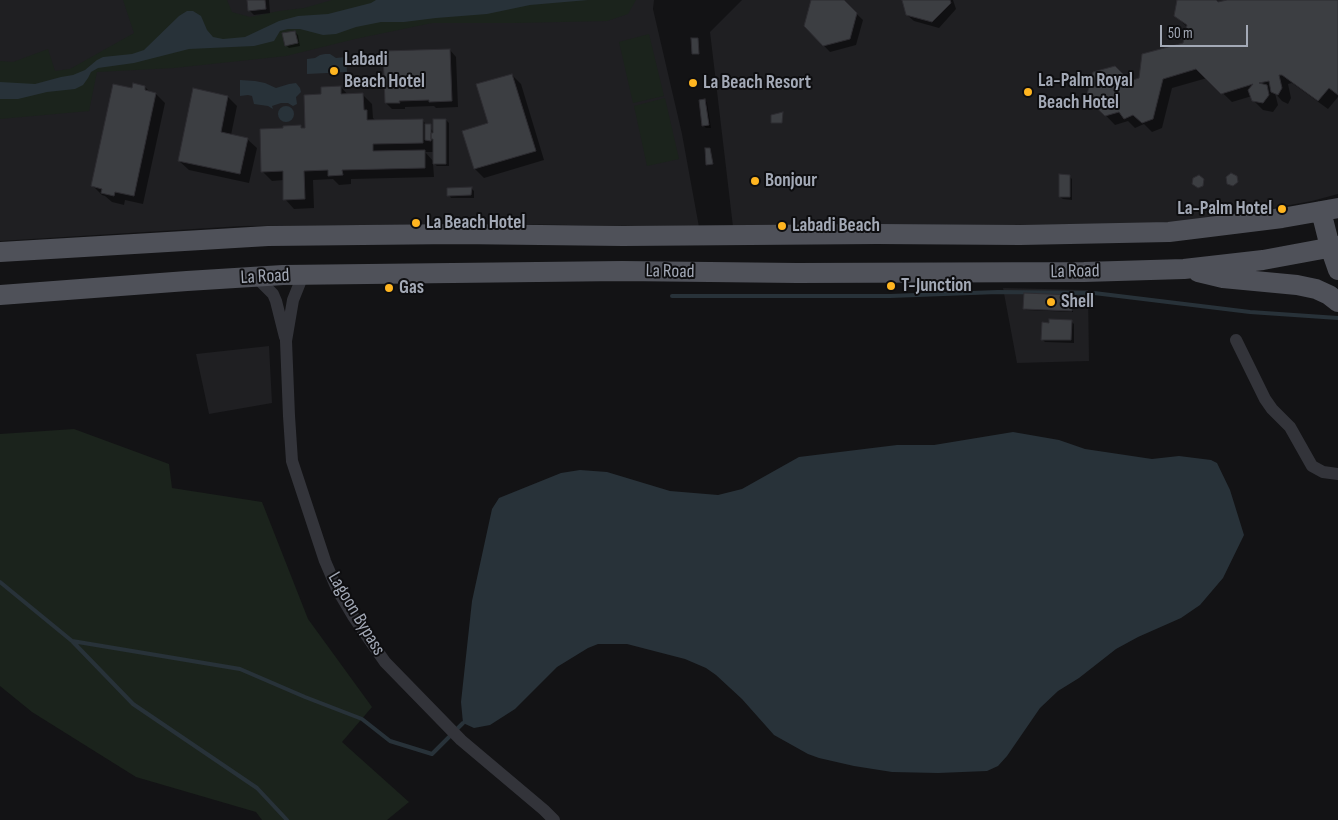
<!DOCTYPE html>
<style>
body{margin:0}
#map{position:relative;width:1338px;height:820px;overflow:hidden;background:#131315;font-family:"Sofia Sans Condensed",sans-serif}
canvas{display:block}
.scale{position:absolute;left:1160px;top:25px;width:88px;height:22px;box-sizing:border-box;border:2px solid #a3a9b6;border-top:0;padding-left:6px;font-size:15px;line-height:18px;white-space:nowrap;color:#a3a9b6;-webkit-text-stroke:4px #0e0e10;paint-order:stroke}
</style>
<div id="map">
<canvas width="1338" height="820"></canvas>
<div class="scale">50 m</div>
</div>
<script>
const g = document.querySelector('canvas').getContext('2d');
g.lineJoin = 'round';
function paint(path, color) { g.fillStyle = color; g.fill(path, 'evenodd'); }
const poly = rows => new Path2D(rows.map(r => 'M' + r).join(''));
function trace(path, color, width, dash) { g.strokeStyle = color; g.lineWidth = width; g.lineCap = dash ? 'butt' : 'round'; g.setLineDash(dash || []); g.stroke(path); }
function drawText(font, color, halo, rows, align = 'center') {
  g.font = font + ' "Sofia Sans Condensed",sans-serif'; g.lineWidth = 4; g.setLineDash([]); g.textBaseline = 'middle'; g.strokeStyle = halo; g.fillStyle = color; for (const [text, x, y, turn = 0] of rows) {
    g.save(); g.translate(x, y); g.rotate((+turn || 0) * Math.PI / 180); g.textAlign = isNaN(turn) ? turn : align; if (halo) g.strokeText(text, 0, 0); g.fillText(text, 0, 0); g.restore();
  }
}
paint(poly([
 [0,0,654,0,653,9,682,134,699,227,505,224,242,226,0,241],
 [742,0,1338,0,1338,194,1312,201,1207,220,1148,224,733,227,710,32],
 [1003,288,1088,290,1089,361,1017,363],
 [269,346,272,403,209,414,196,354]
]), '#1f1f22');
paint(poly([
 [123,0,227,0,232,12,250,17,279,11,304,8,332,0,636,0,628,14,607,21,515,23,432,23,355,39,286,56,174,68,97,72,89,111,0,119,0,61,13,62,48,49,55,71,70,69,134,33],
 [649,34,664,96,633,103,619,42],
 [665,98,679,159,647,166,634,106],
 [74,429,169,464,172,488,262,502,308,619,372,707,342,742,409,802,387,820,262,820,256,812,136,777,32,712,0,686,0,434]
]), '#1b231c');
paint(poly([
 [376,0,588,0,530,5,487,14,436,18,404,22,381,22,356,27,336,34,323,35,300,29,288,29,280,31,274,41,254,46,189,49,134,63,98,68,91,72,88,78,83,85,75,89,47,92,18,99,0,99,0,82,35,84,61,77,73,75,85,70,97,60,103,57,132,54,144,50,179,16,187,11,193,11,201,16,207,30,213,37,223,39,245,37,279,21,298,16,328,14,371,3],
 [325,54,330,54,336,58,346,57,347,72,307,74,307,59,315,58,320,55],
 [240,80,255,81,265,83,276,88,289,84,296,83,300,88,301,92,296,97,297,104,293,106,288,103,281,103,272,106,273,109,268,106,254,104,252,96,248,95,240,96],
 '278 114a8 8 0 1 1 16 0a8 8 0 1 1-16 0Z',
 [1013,432,1059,440,1085,449,1152,459,1179,456,1211,460,1217,463,1230,490,1244,535,1223,578,1200,605,1181,618,1138,637,1116,649,1079,678,1058,691,1040,708,1007,756,998,766,987,771,938,773,892,772,854,766,819,758,808,754,774,735,742,699,716,675,706,668,685,659,627,644,598,644,588,648,557,667,515,709,490,725,474,728,463,723,461,702,472,601,492,509,499,498,561,473,580,470,607,472,670,491,718,495,742,489,799,457,897,445,934,445]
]), '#283239');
paint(poly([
 [248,0,269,0,270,13,254,15,249,10],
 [817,0,842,0,863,20,856,45,830,52,805,26],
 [903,0,953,0,956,9,939,28,914,21,907,15],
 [1179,0,1214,0,1218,4,1232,0,1338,0,1338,97,1328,109,1292,83,1288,84,1291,98,1288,104,1282,101,1275,93,1278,105,1273,112,1263,110,1253,100,1252,96,1232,102,1207,78,1172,88,1162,128,1152,132,1144,124,1135,128,1128,121,1115,125,1088,97,1140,79,1184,44,1187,27,1176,16],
 [295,32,298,35,300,46,289,48,286,45],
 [450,50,456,57,458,107,436,108,434,106,405,107,405,109,392,109,386,103],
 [512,75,521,84,544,160,484,178,475,169,490,124],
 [145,87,151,93,156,94,165,103,143,204,125,200,124,205,112,202,105,196,102,195,93,186,133,90],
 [341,87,348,95,363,95,372,104,373,118,376,121,422,120,428,126,431,126,431,129,434,132,446,120,449,123,449,166,437,166,433,163,434,177,351,179,351,184,339,185,333,179,313,180,314,208,294,209,285,199,284,180,272,181,262,171,300,126,303,129,306,129,323,96],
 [425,152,434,152,434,162],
 [228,97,237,106,231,135,247,139,257,148,249,183,189,170,179,161],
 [705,100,707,103,711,128,706,128,703,125],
 [1069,176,1072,179,1072,200,1063,199,1060,197],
 [471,188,474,191,474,198,451,198,449,195],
 [1072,296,1073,298,1073,312,1026,310,1025,309],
 [1071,321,1074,324,1074,343,1045,342,1042,339,1050,324]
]), '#0007');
trace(poly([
 [672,296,890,296,998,292,1094,293,1250,312,1338,318],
 [0,582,72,641,240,669,305,697,362,719,390,741,432,754,463,723],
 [73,642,133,704,257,788,287,820]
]), '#283239', 4);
const building = poly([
 [247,0,265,0,266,9,248,11,247,0],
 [811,0,844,0,857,13,850,39,823,46,804,26,811,0],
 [902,0,950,0,951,3,932,22,906,15,902,0],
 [1177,0,1216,0,1218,2,1227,0,1338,0,1338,95,1329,88,1318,101,1282,75,1279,75,1282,88,1278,95,1271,92,1269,81,1259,83,1267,85,1269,95,1263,103,1252,101,1248,90,1253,84,1221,94,1196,69,1163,79,1153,119,1142,123,1133,115,1124,119,1119,112,1105,116,1086,98,1093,72,1115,66,1130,81,1139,78,1142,54,1183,43,1187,25,1174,16,1177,0],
 [295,31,298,43,285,46,282,33,295,31],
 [691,38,698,38,699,54,692,54,691,38],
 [450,49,452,101,429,102,429,100,399,101,400,103,385,103,383,51,450,49],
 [512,74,536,151,474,169,462,131,488,123,476,84,512,74],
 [133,83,145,86,145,90,156,93,134,196,115,192,114,196,101,193,102,189,91,186,113,84,132,88,133,83],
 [341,86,341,94,363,93,364,110,367,110,367,120,423,119,423,143,373,144,373,151,425,150,425,168,342,170,343,175,328,176,328,170,304,171,305,199,283,200,283,171,261,172,260,129,283,128,283,126,301,125,301,128,305,128,304,95,321,94,321,87,341,86],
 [193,88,228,96,221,132,248,138,240,174,178,161,193,88],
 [705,99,709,125,702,126,699,100,705,99],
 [783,112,782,123,771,123,771,115,783,112],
 [433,119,446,119,446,164,433,164,433,139,431,139,431,133,433,133,433,119],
 [425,124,431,124,431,141,425,140,425,124],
 [705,148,710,148,713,164,706,165,705,148],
 [1231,173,1237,176,1238,182,1233,186,1227,184,1226,177,1231,173],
 [1059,174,1070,175,1070,197,1059,197,1059,174],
 [1199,175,1204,179,1203,186,1198,188,1192,184,1193,178,1199,175],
 [472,187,471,195,447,196,447,188,472,187],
 [1024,293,1073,295,1072,311,1023,309,1024,293],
 [1049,319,1072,320,1071,340,1041,340,1042,322,1049,323,1049,319]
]);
paint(building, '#3c3e42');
trace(building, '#2d2c31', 1);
trace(poly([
 [303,275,293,300,286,341,289,416,292,461,325,561,337,589,353,616,385,662,461,740,544,810,554,820],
 [256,277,273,294,276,301,285,337],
 [1236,340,1265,399,1272,409,1290,427,1312,466,1323,472,1338,474]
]), '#33343a', 12);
trace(poly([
 [1321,211,1330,247,1338,270],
 [0,252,268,236,457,234,623,236,877,234,1020,235,1169,232,1282,218,1338,208],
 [1198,272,1223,278,1297,285,1316,289,1329,295,1338,302],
 [0,295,187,281,283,275,622,271,797,273,1084,272,1184,269,1263,260,1338,246]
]), '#4f5159', 20);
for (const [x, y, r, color] of [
 [334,71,5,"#ffb520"],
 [693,83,5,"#ffb520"],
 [1028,92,5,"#ffb520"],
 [755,181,5,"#ffb520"],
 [1282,209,5,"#ffb520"],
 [416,223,5,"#ffb520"],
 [782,226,5,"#ffb520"],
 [891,286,5,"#ffb520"],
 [389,288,5,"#ffb520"],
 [1051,302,5,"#ffb520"]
]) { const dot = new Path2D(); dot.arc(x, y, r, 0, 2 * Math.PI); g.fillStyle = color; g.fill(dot); trace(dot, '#0e0e10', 2); }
drawText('bold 19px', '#a3a9b6', '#0e0e10', [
 ["Labadi",344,60],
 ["Beach Hotel",344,82],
 ["La-Palm Royal",1038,81],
 ["Beach Hotel",1038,103],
 ["La Beach Resort",703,83],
 ["Bonjour",765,181],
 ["La-Palm Hotel",1272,209,"right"],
 ["La Beach Hotel",426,223],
 ["Labadi Beach",792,226],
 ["T-Junction",901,286],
 ["Gas",399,288],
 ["Shell",1061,302]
], 'left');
drawText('19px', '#a3a9b6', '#0e0e10', [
 ["La Road",670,272,1],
 ["La Road",1075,272,-1],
 ["La Road",265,277,-3],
 ["Lagoon Bypass",356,614,59]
]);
</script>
